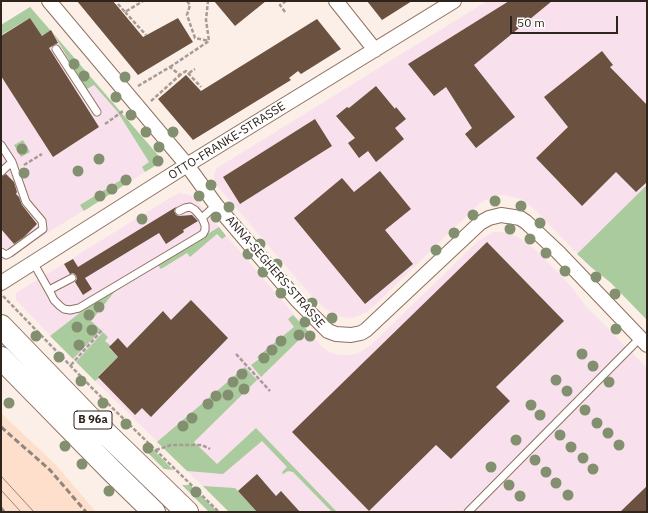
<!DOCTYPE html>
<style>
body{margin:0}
#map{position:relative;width:648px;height:513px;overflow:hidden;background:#fcefe7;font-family:"IBM Plex Sans",sans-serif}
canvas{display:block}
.frame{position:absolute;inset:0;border:2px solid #2f241c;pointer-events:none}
.scale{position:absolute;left:510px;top:16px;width:108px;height:18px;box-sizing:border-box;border:2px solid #2f241c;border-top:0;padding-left:5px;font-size:12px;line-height:14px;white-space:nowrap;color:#2f241c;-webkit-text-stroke:3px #fff;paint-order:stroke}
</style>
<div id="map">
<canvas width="648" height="513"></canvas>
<div class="frame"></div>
<div class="scale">50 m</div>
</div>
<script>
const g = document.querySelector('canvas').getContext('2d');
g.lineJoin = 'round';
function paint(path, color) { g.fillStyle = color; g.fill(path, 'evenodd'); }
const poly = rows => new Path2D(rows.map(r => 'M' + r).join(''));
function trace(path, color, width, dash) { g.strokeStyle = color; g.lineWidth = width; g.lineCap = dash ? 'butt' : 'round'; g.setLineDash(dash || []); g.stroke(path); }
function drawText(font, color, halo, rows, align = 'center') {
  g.font = font + ' "IBM Plex Sans",sans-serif'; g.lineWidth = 4; g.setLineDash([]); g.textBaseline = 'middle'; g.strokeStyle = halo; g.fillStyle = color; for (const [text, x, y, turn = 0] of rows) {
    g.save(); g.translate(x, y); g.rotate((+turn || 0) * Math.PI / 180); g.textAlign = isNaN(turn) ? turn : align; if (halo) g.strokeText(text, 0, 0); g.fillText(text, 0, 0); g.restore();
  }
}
paint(poly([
 [487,1,647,1,647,320,610,282,592,268,531,206,521,199,505,195,499,195,492,197,484,201,479,204,375,305,367,312,353,318,342,317,336,315,324,308,307,291,214,182,214,174,217,168],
 [30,7,163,161,1,262,1,25],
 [180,193,190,195,195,199,322,347,327,351,338,355,351,355,357,353,362,351,371,345,476,243,483,238,494,232,505,232,511,233,523,240,537,251,570,285,585,305,647,368,647,512,229,512,73,359,16,300,16,293,173,196]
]), '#f8e1ed');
paint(poly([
 [1,413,56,465,96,512,1,512]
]), '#fedfcb');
paint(poly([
 [30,7,51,31,42,36,30,18,1,35,1,25],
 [52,32,163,161,145,172,142,167,149,162,117,111,94,85,87,89],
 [23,140,30,152,21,157,14,145],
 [129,175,132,180,84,211,80,205],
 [647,185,647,320,610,282,592,268,577,254],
 [219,227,226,236,222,239,217,234,190,257,187,253,161,269,158,265],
 [115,291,91,321,101,330,73,359,50,336,81,312],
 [293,315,308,331,261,377,251,365,259,359,257,357,294,327,288,319],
 [103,332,108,337,105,341,111,346,109,348,118,357,98,376,99,378,95,381,76,362],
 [245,367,257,380,194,442,217,464,256,428,337,512,332,512,293,472,288,471,283,474,282,474,283,471,287,467,262,441,223,474,187,471,157,442],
 [146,442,173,470,164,469,145,450],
 [182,485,190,485,218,512,209,512],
 [203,486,235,488,257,512,229,512]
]), '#aacb9d');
paint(poly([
 [77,1,113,1,143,37,178,18,193,42,138,75],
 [214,1,266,1,235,26],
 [367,1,412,1,382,20],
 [509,1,552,1,474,65,515,117,476,148,465,134,472,128,446,87,434,96,408,64],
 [30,18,42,36,51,30,58,43,54,45,49,48,99,127,53,157,1,76,1,36],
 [317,19,341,49,301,74,298,71,289,78,291,80,193,140,158,99,186,75,201,91],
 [602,51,613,65,610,67,647,105,647,182,636,192,616,172,582,206,536,158,568,127,544,97],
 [376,86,395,109,396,107,406,119,395,128,404,139,376,162,368,151,359,158,348,143,355,138,336,116,347,107,349,108],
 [315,119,332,146,240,204,223,177],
 [380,171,411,209,385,230,413,264,365,304,294,218,342,178,354,192],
 [6,174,14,182,17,192,16,194,19,197,22,205,37,224,24,237,14,244,1,229,1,177],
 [176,207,174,211,176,215,179,216,192,215,198,221,183,230,184,232,166,244,159,233,85,278,92,289,83,295,75,282,77,279,76,275,73,273,70,274,64,264,73,259,78,267],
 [487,242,564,321,496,387,510,401,451,459,436,445,369,511,292,432],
 [191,300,228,338,151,417,142,408,135,415,98,377,118,357,109,347,118,338,127,348,163,311,171,320],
 [257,474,276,496,281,491,300,512,257,512,238,491],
 [647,486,647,512,620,512]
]), '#6b513f');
const service = poly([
 [56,49,97,112],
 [1,145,12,162,26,202,42,221,43,229,10,253,6,255,1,252],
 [1,172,12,162],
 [179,211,185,208,190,207,195,210,202,218],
 [33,262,51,294,54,300,60,306,64,309,70,310,79,308,203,234,205,230,205,225,202,218,216,205],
 [49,290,72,278],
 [468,512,640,338]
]);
const minor = poly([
 [49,1,187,165,216,205,297,300,328,331,336,334,351,335,361,333,366,330,480,223,489,218,501,215,514,217,520,218,526,222,558,252,647,345],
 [336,1,375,50],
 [1,283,187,165,454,1]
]);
const primary = poly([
 [1,326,88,416,187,512],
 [1,358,111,470,154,512]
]);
trace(service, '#8d715f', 9);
trace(minor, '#8d715f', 16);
trace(primary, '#8d715f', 24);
trace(poly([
 [187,1,190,5,187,15,195,38,209,41],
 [118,4,125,12,143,1],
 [125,12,146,35],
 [285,12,280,5,286,1],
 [170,67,209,41,206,20,208,1],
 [189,73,195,69],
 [138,86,170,67,180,75,186,71,201,87],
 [151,101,180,75],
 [105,124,123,111],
 [24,165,42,154],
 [3,296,95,391,219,512],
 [236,354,270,391],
 [71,365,103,329],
 [156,450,171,445,202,445,210,449]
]), '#a79b93', 2.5, [4, 2]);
trace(service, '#fff', 7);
trace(minor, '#fff', 14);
trace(primary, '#fff', 22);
trace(poly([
 [1,476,34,512],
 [1,490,21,512]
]), '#91857d', 1);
trace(poly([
 [1,427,50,470,86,512],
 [1,508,4,512]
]), '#91857d', 3, [6, 3]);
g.fillStyle = '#82906f';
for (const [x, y] of [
 [74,64],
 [84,76],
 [125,77],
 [116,97],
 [131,115],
 [146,132],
 [173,132],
 [159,147],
 [22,149],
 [99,159],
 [158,161],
 [78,171],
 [24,173],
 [126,180],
 [211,185],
 [112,189],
 [100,196],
 [199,196],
 [495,201],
 [521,206],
 [229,207],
 [473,215],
 [216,217],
 [142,219],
 [540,223],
 [510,229],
 [454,233],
 [530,239],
 [260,244],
 [436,250],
 [546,253],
 [248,254],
 [277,264],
 [565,271],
 [263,272],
 [596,277],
 [281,293],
 [615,294],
 [312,303],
 [99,307],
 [89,315],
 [332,318],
 [305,322],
 [77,327],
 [616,329],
 [92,330],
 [299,335],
 [36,336],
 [310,336],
 [281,341],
 [79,345],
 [272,350],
 [582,354],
 [59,357],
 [264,358],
 [593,366],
 [242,374],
 [556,380],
 [81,381],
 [233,382],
 [609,382],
 [244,389],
 [567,391],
 [228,395],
 [216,396],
 [9,403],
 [103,403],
 [208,404],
 [531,405],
 [585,410],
 [540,415],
 [192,418],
 [597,423],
 [126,424],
 [183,426],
 [608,433],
 [560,435],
 [516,440],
 [619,445],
 [65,446],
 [571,447],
 [148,448],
 [583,458],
 [535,460],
 [82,464],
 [491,467],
 [593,469],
 [546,472],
 [556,483],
 [509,485],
 [109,491],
 [196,492],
 [568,495],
 [520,496]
]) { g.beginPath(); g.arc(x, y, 5.5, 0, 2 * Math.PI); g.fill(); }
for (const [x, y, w] of [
 [93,420,38]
]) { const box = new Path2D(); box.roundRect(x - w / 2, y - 9, w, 18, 3); g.fillStyle = '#fff'; g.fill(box); trace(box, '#2f241c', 1); }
drawText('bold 11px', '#2f241c', null, [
 ["B 96a",93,420]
]);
drawText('12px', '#2f241c', '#fff', [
 ["OTTO-FRANKE-STRASSE",227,141,-32],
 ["ANNA-SEGHERS-STRASSE",275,272,49]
]);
</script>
